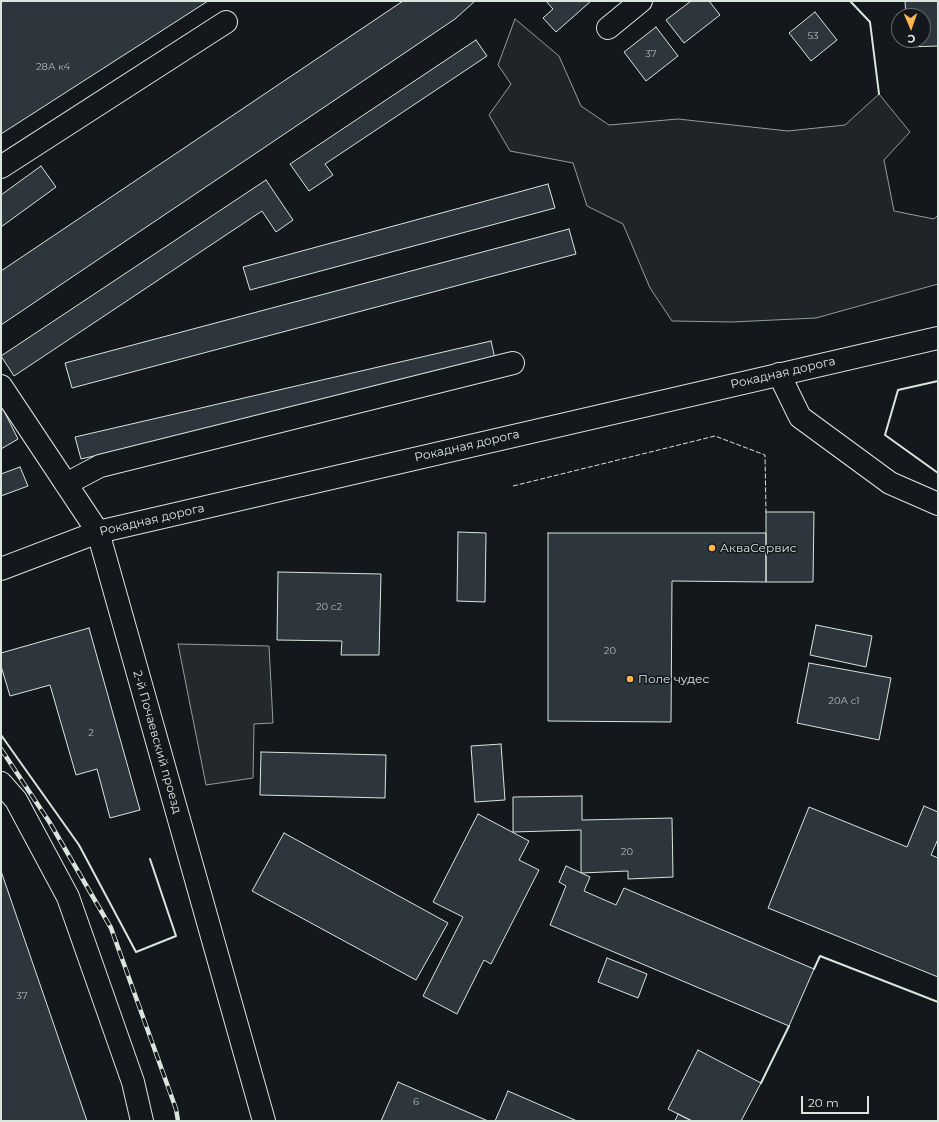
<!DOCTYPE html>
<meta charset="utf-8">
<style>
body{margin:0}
#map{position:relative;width:939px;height:1122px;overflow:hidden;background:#14181c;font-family:Montserrat,sans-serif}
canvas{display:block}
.frame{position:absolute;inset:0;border:2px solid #d8e6dc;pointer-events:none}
.north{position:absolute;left:891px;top:8px;width:40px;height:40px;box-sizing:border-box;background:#14181c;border:1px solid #626a69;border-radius:50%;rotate:178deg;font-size:11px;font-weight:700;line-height:16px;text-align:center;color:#d8e6dc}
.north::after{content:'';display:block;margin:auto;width:14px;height:18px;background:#ffb74d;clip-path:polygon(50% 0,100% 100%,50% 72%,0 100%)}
.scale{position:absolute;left:801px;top:1096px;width:68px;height:18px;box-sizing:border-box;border:2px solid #d8e6dc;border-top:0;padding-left:5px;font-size:12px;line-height:14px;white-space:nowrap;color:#d8e6dc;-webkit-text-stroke:3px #14181c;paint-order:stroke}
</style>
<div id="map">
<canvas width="939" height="1122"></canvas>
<div class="frame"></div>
<div class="north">С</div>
<div class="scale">20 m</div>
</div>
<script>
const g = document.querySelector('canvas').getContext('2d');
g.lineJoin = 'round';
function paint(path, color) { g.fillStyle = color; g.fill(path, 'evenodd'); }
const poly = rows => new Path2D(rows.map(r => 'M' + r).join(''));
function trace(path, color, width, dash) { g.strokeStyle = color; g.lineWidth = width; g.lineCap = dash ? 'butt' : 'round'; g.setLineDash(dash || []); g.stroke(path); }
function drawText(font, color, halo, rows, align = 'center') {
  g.font = font + ' Montserrat,sans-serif'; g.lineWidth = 3; g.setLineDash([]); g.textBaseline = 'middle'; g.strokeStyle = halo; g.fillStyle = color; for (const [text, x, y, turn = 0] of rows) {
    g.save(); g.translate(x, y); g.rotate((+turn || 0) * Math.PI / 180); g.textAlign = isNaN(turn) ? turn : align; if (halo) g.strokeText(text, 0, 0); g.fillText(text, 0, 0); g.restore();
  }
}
const green = poly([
 [515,19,559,56,581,106,609,125,678,119,788,131,845,125,879,94,910,132,884,160,894,211,934,219,938,215,938,284,816,318,732,322,672,321,650,288,623,224,587,206,573,163,510,151,489,115,511,84,498,65,515,19]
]);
paint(green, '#202428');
trace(green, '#939e99', 1);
const parking = poly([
 [178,644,269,646,273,723,254,724,253,778,206,785,178,644]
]);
paint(parking, '#24282b');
trace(parking, '#939e99', 1);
const building = poly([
 [1,1,208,1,1,134,1,1],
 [403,1,475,1,455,19,1,325,1,271,403,1],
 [546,1,591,1,556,32,543,18,553,9,546,1],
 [691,1,709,1,720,15,684,43,666,20,691,1],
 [905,1,938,1,938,46,907,47,906,40,923,40,923,16,906,16,905,1],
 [815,12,837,40,811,61,789,33,815,12],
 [656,27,678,56,646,81,624,52,656,27],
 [476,40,487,56,325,164,333,175,309,191,290,164,476,40],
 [41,166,56,187,1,227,1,195,41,166],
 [266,180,293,220,276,232,262,211,14,376,1,356,266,180],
 [548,184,555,208,250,290,243,267,548,184],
 [569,229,576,254,72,388,65,363,569,229],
 [491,341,496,363,81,459,75,437,491,341],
 [1,405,18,439,1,449,1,405],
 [20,467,28,486,1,496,1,474,20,467],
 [766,512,814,512,813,582,766,582,766,512],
 [458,532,486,533,485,602,457,601,458,532],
 [548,533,766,533,766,582,672,581,671,722,548,721,548,533],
 [278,572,381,574,379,655,341,655,342,641,277,640,278,572],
 [816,625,872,636,866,667,810,655,816,625],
 [89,628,140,810,110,818,97,769,76,775,50,685,10,696,1,666,1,653,89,628],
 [809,663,891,678,879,740,797,723,809,663],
 [501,744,505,800,475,802,471,746,501,744],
 [261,752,386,755,385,798,260,795,261,752],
 [582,796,582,820,672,818,673,877,628,879,628,871,581,873,581,830,513,832,513,797,582,796],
 [924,806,938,812,938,839,931,855,938,858,938,977,768,908,809,807,907,847,924,806],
 [478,814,529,841,519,860,539,870,491,964,484,960,457,1014,423,996,463,917,433,902,478,814],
 [284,833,448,923,416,980,252,891,284,833],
 [566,866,590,877,584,891,616,905,624,888,814,969,789,1026,550,925,566,886,559,882,566,866],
 [1,871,87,1121,1,1121,1,871],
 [607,958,647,974,638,998,598,982,607,958],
 [698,1050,761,1083,741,1121,692,1121,668,1109,698,1050],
 [398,1082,488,1121,381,1121,398,1082],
 [508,1091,577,1121,495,1121,508,1091],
 [678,1114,692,1121,675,1121,678,1114]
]);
paint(building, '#2c363c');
trace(building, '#d8e6dc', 1);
const minor = poly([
 [608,28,641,1],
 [1,167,226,22],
 [779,374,800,417,890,483,938,504],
 [1,386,98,532,264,1121],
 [66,484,100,466,513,363],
 [1,783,16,800,68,897,133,1082,142,1121]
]);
const major = poly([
 [1,569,98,532,938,338]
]);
trace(minor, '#d8e6dc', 24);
trace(major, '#d8e6dc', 24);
trace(minor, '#14181c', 22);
trace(major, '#14181c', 22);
const rail = poly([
 [1,749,50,823,111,928,176,1109,178,1121]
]);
trace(rail, '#d8e6dc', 4.5);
trace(rail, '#14181c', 3, [9]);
trace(poly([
 [513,486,715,436,765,455,766,512]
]), '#d8e6dc', 1, [5, 2]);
trace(poly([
 [850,1,870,22,879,94],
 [938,381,898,390,885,435,938,473],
 [1,735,79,845,136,952,176,936,150,859],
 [814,969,820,956,938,1002],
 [761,1083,789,1026]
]), '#d8e6dc', 2);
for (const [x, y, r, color] of [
 [712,548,4,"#ffb74d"],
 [630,679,4,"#ffb74d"]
]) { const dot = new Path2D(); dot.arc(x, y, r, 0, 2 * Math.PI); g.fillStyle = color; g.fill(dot); trace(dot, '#14181c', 1.5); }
drawText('10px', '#adbab4', null, [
 ["53",813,36],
 ["37",651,54],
 ["28А к4",53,67],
 ["20 с2",329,607],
 ["20",610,651],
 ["20А с1",844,701],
 ["2",91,733],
 ["20",627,852],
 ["37",22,996],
 ["6",416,1102]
]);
drawText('12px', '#d8e6dc', '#14181c', [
 ["Рокадная дорога",783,373,-13],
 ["Рокадная дорога",467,446,-13],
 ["Рокадная дорога",152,520,-13],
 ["2-й Почаевский проезд",157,742,74]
]);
drawText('12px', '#d8e6dc', '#14181c', [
 ["АкваСервис",720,548],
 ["Поле чудес",638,679]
], 'left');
</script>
